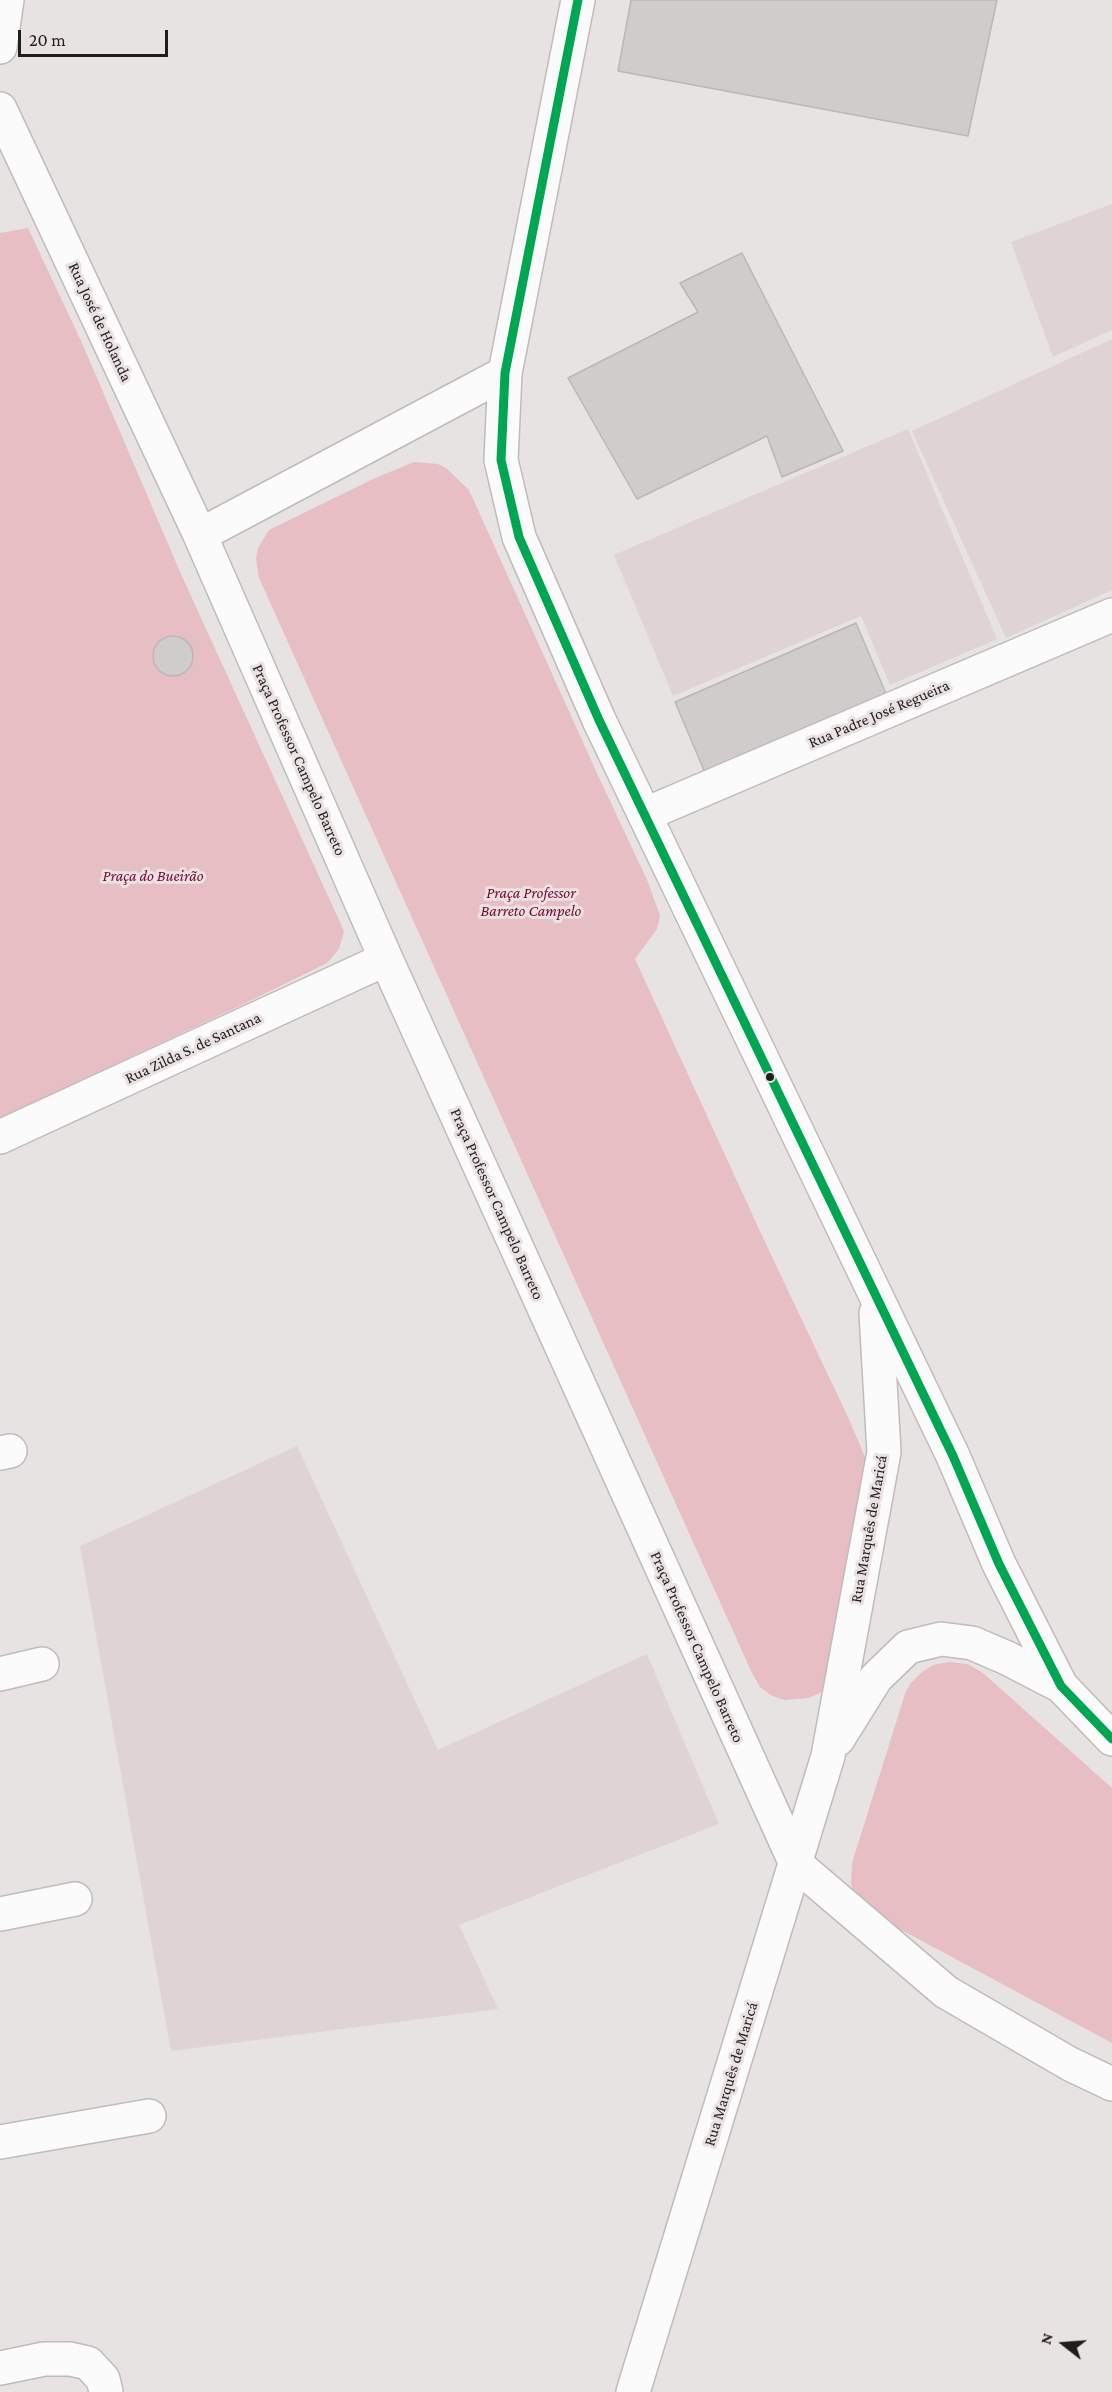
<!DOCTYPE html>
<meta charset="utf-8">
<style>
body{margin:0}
#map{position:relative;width:1112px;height:2392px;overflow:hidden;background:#e8e3e3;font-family:"Crimson Pro",serif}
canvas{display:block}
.north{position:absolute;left:1034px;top:2314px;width:60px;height:60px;-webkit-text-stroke:4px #eae1e2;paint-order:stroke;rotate:287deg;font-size:16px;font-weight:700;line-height:24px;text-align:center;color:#201d1d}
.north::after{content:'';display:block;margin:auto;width:21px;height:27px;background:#201d1d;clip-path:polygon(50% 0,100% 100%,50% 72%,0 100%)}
.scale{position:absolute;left:18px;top:30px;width:150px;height:27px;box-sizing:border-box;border:3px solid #201d1d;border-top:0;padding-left:8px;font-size:18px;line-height:21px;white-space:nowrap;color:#201d1d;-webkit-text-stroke:4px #eae1e2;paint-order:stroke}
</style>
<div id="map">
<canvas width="1112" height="2392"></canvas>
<div class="north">N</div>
<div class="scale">20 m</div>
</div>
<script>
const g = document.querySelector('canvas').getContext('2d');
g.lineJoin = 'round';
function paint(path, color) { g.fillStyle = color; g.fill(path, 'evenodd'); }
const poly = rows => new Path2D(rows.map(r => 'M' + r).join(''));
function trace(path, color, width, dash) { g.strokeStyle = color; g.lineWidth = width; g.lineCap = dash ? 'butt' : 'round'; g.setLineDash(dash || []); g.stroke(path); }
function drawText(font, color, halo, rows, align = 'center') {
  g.font = font + ' "Crimson Pro",serif'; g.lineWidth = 6; g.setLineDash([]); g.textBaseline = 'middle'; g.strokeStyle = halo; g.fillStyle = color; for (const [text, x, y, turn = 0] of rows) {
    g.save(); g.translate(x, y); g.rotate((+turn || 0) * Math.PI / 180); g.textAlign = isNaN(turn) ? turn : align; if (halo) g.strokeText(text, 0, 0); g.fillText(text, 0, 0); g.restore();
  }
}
paint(poly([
 [1112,204,1112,330,1053,357,1011,242],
 [1112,339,1112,590,1006,638,912,431],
 [908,429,997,639,890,685,861,616,673,696,614,555],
 [297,1446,438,1750,647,1654,719,1824,459,1925,498,2009,171,2051,80,1546]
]), '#dfd3d4');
paint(poly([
 [28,228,82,343,181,574,344,931,339,949,327,963,248,1002,0,1118,0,233],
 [414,462,438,464,446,468,469,490,596,771,648,882,660,916,657,929,635,959,765,1242,848,1417,873,1476,829,1684,820,1693,808,1698,785,1700,772,1696,760,1687,752,1673,259,578,256,559,258,548,269,530,373,479],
 [949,1662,968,1664,983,1673,1112,1788,1112,2043,868,1912,858,1901,853,1891,851,1882,852,1863,905,1694,910,1684,922,1672,933,1665]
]), '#e6bec4');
const building = poly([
 [631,0,997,0,968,136,618,71,631,0],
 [742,253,843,451,782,477,767,436,637,499,568,378,698,312,680,283,742,253],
 [856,623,887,696,706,775,675,702,856,623],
 '153 656a20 20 0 1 1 40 0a20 20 0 1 1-40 0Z'
]);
paint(building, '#d0cccc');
trace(building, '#bbb7b7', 1.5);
const minor = poly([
 [0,47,7,0],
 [0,109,200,535,386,959,796,1864,946,1992,1070,2064,1112,2084],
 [200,535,505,373],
 [646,814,1112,615],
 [0,1137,386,959],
 [0,1453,10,1451],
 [0,1674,42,1664],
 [0,1914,75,1899],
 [0,2142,149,2116],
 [0,2368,44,2359,70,2359,88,2363,103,2379,106,2392]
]);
const major = poly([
 [578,0,505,373,501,460,519,537,599,720,953,1456,999,1564,1061,1686,1112,1739],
 [838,1739,876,1678,908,1647,941,1639,972,1643,1007,1658,1061,1686],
 [633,2392,828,1756,884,1452,876,1313]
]);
trace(minor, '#bfbbbb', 36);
trace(major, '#bfbbbb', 36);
trace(minor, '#fcfbfb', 33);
trace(major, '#fcfbfb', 33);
trace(poly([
 [578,0,505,373,501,460,519,537,599,720,953,1456,999,1564,1061,1686,1112,1739]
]), '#00a651', 9);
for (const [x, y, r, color] of [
 [770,1077,5,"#201d1d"]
]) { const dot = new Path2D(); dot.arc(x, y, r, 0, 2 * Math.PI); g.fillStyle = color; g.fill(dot); trace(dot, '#eae1e2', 2); }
drawText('16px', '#201d1d', '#eae1e2', [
 ["Rua José de Holanda",100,322,65],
 ["Rua Padre José Regueira",879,714,-23],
 ["Praça Professor Campelo Barreto",299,760,66],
 ["Rua Zilda S. de Santana",193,1048,-25],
 ["Praça Professor Campelo Barreto",497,1204,66],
 ["Rua Marquês de Maricá",869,1529,-80],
 ["Praça Professor Campelo Barreto",697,1647,66],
 ["Rua Marquês de Maricá",731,2074,-73]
]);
drawText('italic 16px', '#78062e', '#eae1e2', [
 ["Praça do Bueirão",153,876],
 ["Praça Professor",531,893],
 ["Barreto Campelo",531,911]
]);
</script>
